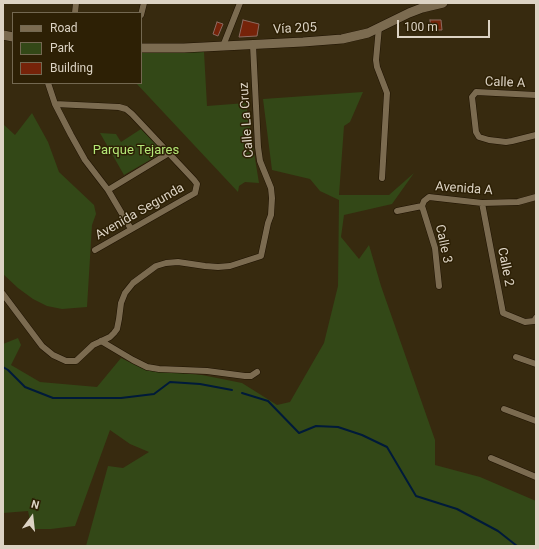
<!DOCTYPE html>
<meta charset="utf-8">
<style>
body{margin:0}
#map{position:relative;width:539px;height:549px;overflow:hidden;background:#372a0f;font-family:Roboto,sans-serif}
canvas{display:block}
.frame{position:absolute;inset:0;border:4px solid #dcd3c4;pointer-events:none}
.legend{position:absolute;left:12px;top:12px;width:130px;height:72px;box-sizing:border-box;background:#2d2005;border:1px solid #736851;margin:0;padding:5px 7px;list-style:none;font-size:12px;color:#dcd3c4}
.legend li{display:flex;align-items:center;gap:8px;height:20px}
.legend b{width:20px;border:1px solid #736851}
.north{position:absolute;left:12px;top:497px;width:40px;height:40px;-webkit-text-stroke:3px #2d2005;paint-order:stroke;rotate:15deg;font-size:11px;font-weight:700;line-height:16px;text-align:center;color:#dcd3c4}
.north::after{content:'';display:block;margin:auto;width:14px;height:18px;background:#dcd3c4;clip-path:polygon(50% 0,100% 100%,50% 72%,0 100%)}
.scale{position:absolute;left:397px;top:20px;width:93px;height:18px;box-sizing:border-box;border:2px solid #dcd3c4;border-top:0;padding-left:5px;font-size:12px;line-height:14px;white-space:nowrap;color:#dcd3c4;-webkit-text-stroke:3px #2d2005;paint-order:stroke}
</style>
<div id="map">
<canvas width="539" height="549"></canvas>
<div class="frame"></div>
<ul class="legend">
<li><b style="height:5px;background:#7b6b50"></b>Road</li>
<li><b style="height:11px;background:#334817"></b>Park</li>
<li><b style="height:11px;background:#762309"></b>Building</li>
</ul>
<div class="north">N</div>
<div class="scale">100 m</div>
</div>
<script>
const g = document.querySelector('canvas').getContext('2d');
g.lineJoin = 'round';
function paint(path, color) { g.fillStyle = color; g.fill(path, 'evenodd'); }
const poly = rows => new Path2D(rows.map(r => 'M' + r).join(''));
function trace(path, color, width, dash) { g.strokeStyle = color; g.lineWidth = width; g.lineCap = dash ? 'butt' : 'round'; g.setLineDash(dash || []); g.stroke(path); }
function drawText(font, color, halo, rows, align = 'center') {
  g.font = font + ' Roboto,sans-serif'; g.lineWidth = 3; g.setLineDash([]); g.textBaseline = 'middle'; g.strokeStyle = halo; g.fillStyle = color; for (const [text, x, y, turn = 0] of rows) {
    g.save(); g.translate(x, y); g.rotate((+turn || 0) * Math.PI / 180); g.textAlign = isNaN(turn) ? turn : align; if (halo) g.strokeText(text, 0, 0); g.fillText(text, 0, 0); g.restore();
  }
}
paint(poly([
 [204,52,207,106,246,103,259,183,245,182,239,186,238,192,136,83,141,83,141,53],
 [363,92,350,122,344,126,339,195,389,195,414,173,392,204,344,215,341,237,359,259,369,245,381,286,435,440,435,465,480,477,536,501,536,546,86,546,108,466,123,468,149,452,130,444,110,430,75,526,51,529,32,529,28,511,3,513,3,344,18,338,21,345,11,365,40,382,97,387,121,358,146,370,202,375,242,383,277,405,290,402,324,343,338,286,339,200,320,191,310,179,272,170,263,99],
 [32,113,48,142,59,172,94,205,96,214,92,225,87,307,62,309,47,306,33,299,18,288,3,274,3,124,15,135],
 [141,129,160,149,160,154,124,175,100,133,116,134,121,142]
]), '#334817');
trace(poly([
 [3,367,8,370,25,387,53,398,121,398,154,394,170,382,200,384,232,390],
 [242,393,268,401,299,433,316,426,338,427,362,435,387,447,416,496,457,509,498,531,517,546]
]), '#001a3a', 2);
const building = poly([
 [243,20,259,24,257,36,239,37,243,20],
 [430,20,441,20,442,30,431,30,430,20],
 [217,22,223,24,218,36,213,34,217,22]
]);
paint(building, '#762309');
trace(building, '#8c6a61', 1);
const street = poly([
 [75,13,76,3],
 [141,15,144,3],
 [379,27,376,60,377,67,387,93,382,178],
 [223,46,240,3],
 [48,83,55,104,71,135,85,160,108,190,131,229],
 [536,95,476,92,472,97,476,132,479,137,489,140,506,142,512,141,536,135],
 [55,104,119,107,126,109,132,114,194,180,197,184,195,193,95,250],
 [108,190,169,153],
 [482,203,503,313,525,322,534,321,536,318],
 [422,206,435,248,439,286],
 [397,211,422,206,424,201,429,197,482,203,518,202,536,197],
 [3,294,42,346,53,355,66,361,76,361,93,345,110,337,114,333,117,329,119,319,121,303,125,293,133,283,156,266,166,263,178,262,205,266,218,267,230,266,261,256,268,223,271,215,272,198,271,188,260,161,258,147,253,45],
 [101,341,133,360,147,367,159,369,207,371,245,376,251,376,257,372],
 [516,357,536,364],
 [504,409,536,421],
 [491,458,536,477]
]);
const secondary = poly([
 [3,35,13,37],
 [141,48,184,48,303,42,342,39,368,33,409,13,422,8,443,3]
]);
trace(street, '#1e1200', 7);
trace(secondary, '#1e1200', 10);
trace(street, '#7b6b50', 6);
trace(secondary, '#7b6b50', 9);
drawText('13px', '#dcd3c4', '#2d2005', [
 ["Vía 205",295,29,-3],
 ["Calle A",505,83,2],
 ["Calle La Cruz",247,120,-94],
 ["Avenida A",464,189,4],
 ["Avenida Segunda",140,212,-30],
 ["Calle 3",443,244,78],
 ["Calle 2",505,267,79]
]);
drawText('13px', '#b4e777', '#2d2005', [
 ["Parque Tejares",136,151]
]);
</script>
